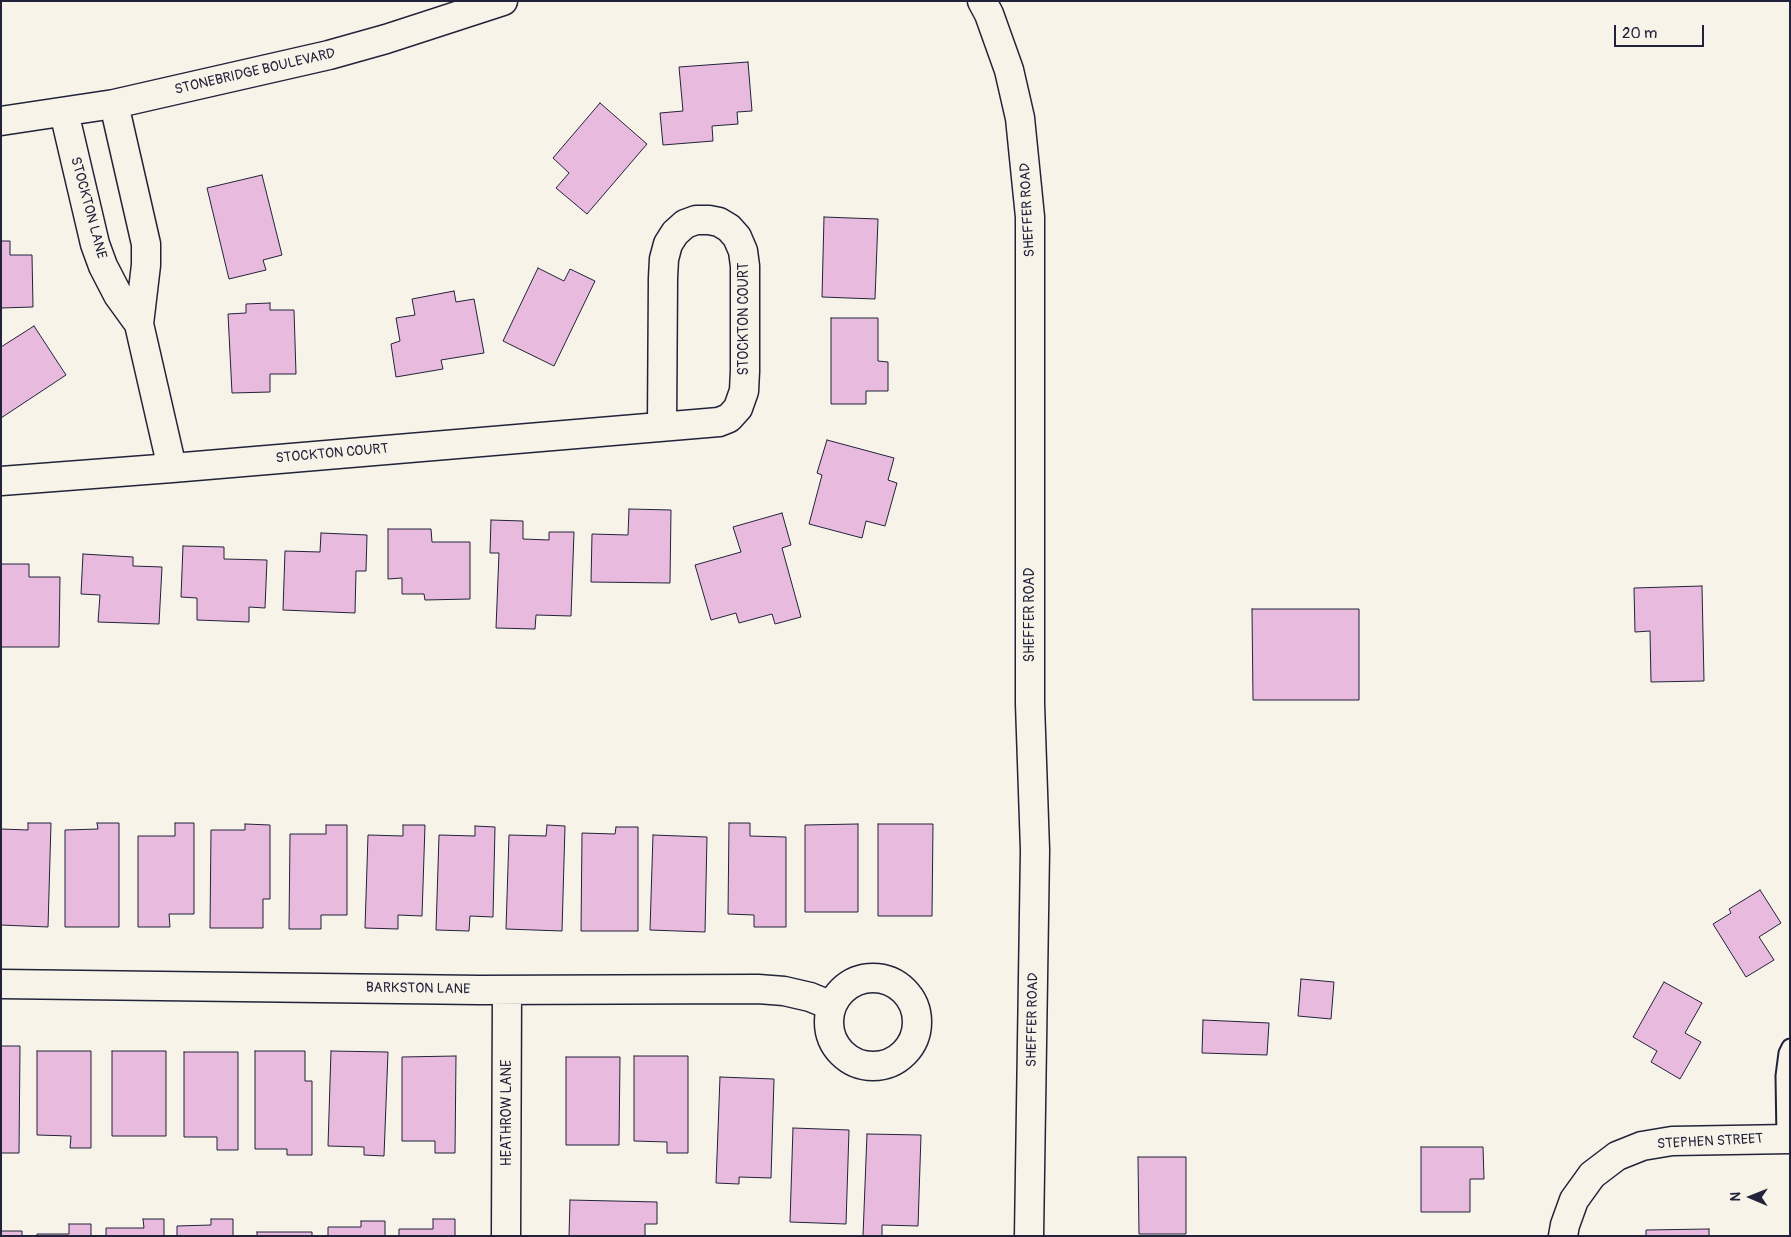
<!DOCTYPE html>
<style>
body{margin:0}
#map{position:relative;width:1791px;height:1237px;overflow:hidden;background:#f7f3e8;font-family:Pangolin,sans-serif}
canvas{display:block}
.frame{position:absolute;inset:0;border:2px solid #22223b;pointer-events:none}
.north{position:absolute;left:1726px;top:1172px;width:50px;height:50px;-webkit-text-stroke:4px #f7f3e8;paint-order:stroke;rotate:271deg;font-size:14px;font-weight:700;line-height:20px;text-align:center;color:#22223b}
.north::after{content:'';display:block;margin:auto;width:18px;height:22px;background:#22223b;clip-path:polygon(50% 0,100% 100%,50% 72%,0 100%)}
.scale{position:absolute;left:1614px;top:25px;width:90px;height:22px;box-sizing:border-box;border:2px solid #22223b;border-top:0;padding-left:6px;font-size:15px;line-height:18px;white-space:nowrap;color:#22223b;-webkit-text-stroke:4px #f7f3e8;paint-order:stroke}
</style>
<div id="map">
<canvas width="1791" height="1237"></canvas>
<div class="frame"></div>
<div class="north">N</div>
<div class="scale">20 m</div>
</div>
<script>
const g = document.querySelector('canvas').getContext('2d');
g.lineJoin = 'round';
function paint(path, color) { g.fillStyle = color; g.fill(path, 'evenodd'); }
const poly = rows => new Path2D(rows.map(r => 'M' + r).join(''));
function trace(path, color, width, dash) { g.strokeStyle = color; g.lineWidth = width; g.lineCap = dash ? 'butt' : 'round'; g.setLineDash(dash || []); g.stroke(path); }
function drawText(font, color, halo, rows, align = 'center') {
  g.font = font + ' Pangolin,sans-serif'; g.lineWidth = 4; g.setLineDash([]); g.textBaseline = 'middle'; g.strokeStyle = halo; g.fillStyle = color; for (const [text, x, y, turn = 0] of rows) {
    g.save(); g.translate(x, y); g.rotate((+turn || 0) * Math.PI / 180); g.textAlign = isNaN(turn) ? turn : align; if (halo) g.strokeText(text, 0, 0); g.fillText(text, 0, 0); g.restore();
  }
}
const building = poly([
 [748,62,752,111,737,112,738,124,712,126,713,141,663,145,660,113,683,111,679,67,748,62],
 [600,103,647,144,587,214,556,188,569,173,553,158,600,103],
 [262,175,282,255,263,260,266,270,229,279,207,188,262,175],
 [824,217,878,219,875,299,822,297,824,217],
 [1,241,10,241,10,255,32,255,33,307,1,308,1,241],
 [538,268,564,281,570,269,595,281,554,366,503,341,538,268],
 [454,291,456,302,474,299,484,353,441,360,443,369,396,377,391,344,400,341,396,318,415,315,412,299,454,291],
 [270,303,270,310,294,310,296,374,270,374,270,392,232,393,228,314,246,313,246,304,270,303],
 [831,318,878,318,878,361,888,362,888,391,866,391,866,404,831,404,831,318],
 [34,326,66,375,1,418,1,347,34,326],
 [827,440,894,458,888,480,897,483,885,526,866,521,862,538,809,524,822,475,817,473,827,440],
 [629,509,671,510,670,583,591,582,592,534,628,535,629,509],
 [782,513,791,545,782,548,801,617,775,624,772,614,739,623,736,613,711,620,695,565,741,552,733,527,782,513],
 [491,520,523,521,523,539,549,540,549,532,574,532,571,616,536,615,535,629,496,628,499,553,490,553,491,520],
 [388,529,431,529,432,542,470,542,470,599,425,600,424,594,402,594,402,578,388,579,388,529],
 [321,533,367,535,366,571,356,571,355,613,283,610,285,551,320,552,321,533],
 [183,546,224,547,224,559,267,560,265,608,249,607,249,622,197,620,197,598,181,597,183,546],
 [83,554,133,557,133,566,162,567,159,624,98,622,100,595,81,594,83,554],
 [1,564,29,564,29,577,60,577,59,647,1,647,1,564],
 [1702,586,1704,681,1651,682,1650,631,1635,632,1634,588,1702,586],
 [1252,609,1359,609,1359,700,1253,700,1252,609],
 [28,823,51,823,48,927,1,925,1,829,28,830,28,823],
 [97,823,119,823,119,927,65,927,65,830,98,829,97,823],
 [175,823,194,823,194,914,169,914,170,927,138,927,138,836,175,836,175,823],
 [729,823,750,823,750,836,786,837,786,927,754,927,754,915,728,914,729,823],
 [245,824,270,825,270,899,263,899,263,928,210,928,211,830,245,830,245,824],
 [858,824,858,912,805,912,805,825,858,824],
 [878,824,933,824,932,916,878,916,878,824],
 [326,825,347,825,347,915,321,915,321,929,289,929,290,834,326,834,326,825],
 [403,825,425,825,422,916,398,915,398,929,365,928,368,835,403,836,403,825],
 [547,825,565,826,562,931,506,929,509,835,546,836,547,825],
 [475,826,495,827,493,917,470,916,469,931,436,930,439,835,475,836,475,826],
 [616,827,638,827,638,931,581,931,582,833,615,834,616,827],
 [653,835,707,837,705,932,650,930,653,835],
 [1760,890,1781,923,1759,937,1774,960,1746,977,1713,924,1731,913,1729,909,1760,890],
 [1301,979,1334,982,1331,1019,1298,1016,1301,979],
 [1664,982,1702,1003,1685,1033,1701,1042,1680,1079,1651,1062,1657,1051,1633,1037,1664,982],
 [1203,1020,1269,1023,1267,1055,1202,1053,1203,1020],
 [1,1046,20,1046,19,1153,1,1153,1,1046],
 [37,1051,91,1051,91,1148,70,1148,71,1136,37,1135,37,1051],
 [112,1051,166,1051,166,1136,112,1136,112,1051],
 [255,1051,305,1051,305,1081,312,1081,312,1155,287,1155,287,1149,255,1149,255,1051],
 [331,1051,388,1052,384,1156,364,1155,364,1147,328,1146,331,1051],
 [184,1052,238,1052,238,1150,217,1150,217,1137,184,1137,184,1052],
 [456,1056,455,1153,435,1153,435,1141,402,1141,402,1057,456,1056],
 [634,1056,688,1056,688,1153,667,1153,667,1142,634,1141,634,1056],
 [566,1057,620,1057,619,1145,566,1145,566,1057],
 [720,1077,774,1079,771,1178,739,1177,739,1184,716,1183,720,1077],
 [793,1128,849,1130,846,1224,790,1222,793,1128],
 [867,1134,921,1135,918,1226,882,1225,882,1236,863,1236,867,1134],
 [1421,1147,1483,1147,1484,1179,1470,1179,1470,1212,1421,1212,1421,1147],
 [1138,1157,1186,1157,1186,1234,1139,1234,1138,1157],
 [570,1200,657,1202,657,1224,645,1224,645,1236,569,1236,570,1200],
 [143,1219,164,1219,164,1236,106,1236,106,1228,144,1228,143,1219],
 [211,1219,233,1219,233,1236,177,1236,177,1226,211,1225,211,1219],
 [433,1219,455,1219,455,1236,399,1236,399,1229,433,1229,433,1219],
 [361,1221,385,1221,385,1236,328,1236,328,1227,361,1227,361,1221],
 [69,1224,91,1224,91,1236,37,1236,37,1234,69,1234,69,1224],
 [1709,1229,1709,1236,1646,1236,1646,1230,1709,1229],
 [1,1231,22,1231,22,1236,1,1236,1,1231],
 [257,1232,312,1232,312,1236,257,1236,257,1232]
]);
paint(building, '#e8badd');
trace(building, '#22223b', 1);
const lane = poly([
 [1785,1139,1784,1076,1787,1053,1790,1047]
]);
const street = poly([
 [982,1,989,14,1009,70,1020,118,1030,217,1030,704,1035,850,1029,1236],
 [114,104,146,244,146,265,139,324,172,468],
 [64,112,95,244,103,266,118,295,139,324],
 [1,121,114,104,329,55,386,39,503,1],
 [1,481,172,468,719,422,729,418,738,408,744,391,745,371,745,266,743,251,737,237,729,228,719,222,709,220,696,220,685,224,675,233,668,244,664,259,663,278,662,426],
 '829 1022a44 44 0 1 1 88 0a44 44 0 1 1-88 0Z',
 [1,984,479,990,758,989,784,991,810,997,832,1006],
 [506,1236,507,990],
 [1563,1236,1565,1225,1574,1200,1592,1175,1617,1156,1642,1146,1672,1141,1790,1139]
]);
trace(lane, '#22223b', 19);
trace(street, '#22223b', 31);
trace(lane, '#f7f3e8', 15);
trace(street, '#f7f3e8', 28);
drawText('14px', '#22223b', '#f7f3e8', [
 ["STONEBRIDGE BOULEVARD",255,72,-13],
 ["STOCKTON LANE",88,208,75],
 ["SHEFFER ROAD",1028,210,-93],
 ["STOCKTON COURT",744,319,-90],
 ["STOCKTON COURT",332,454,-5],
 ["SHEFFER ROAD",1030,615,-90],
 ["BARKSTON LANE",418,989,1],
 ["SHEFFER ROAD",1033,1020,-89],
 ["HEATHROW LANE",507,1113,-90],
 ["STEPHEN STREET",1710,1142,-3]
]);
</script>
